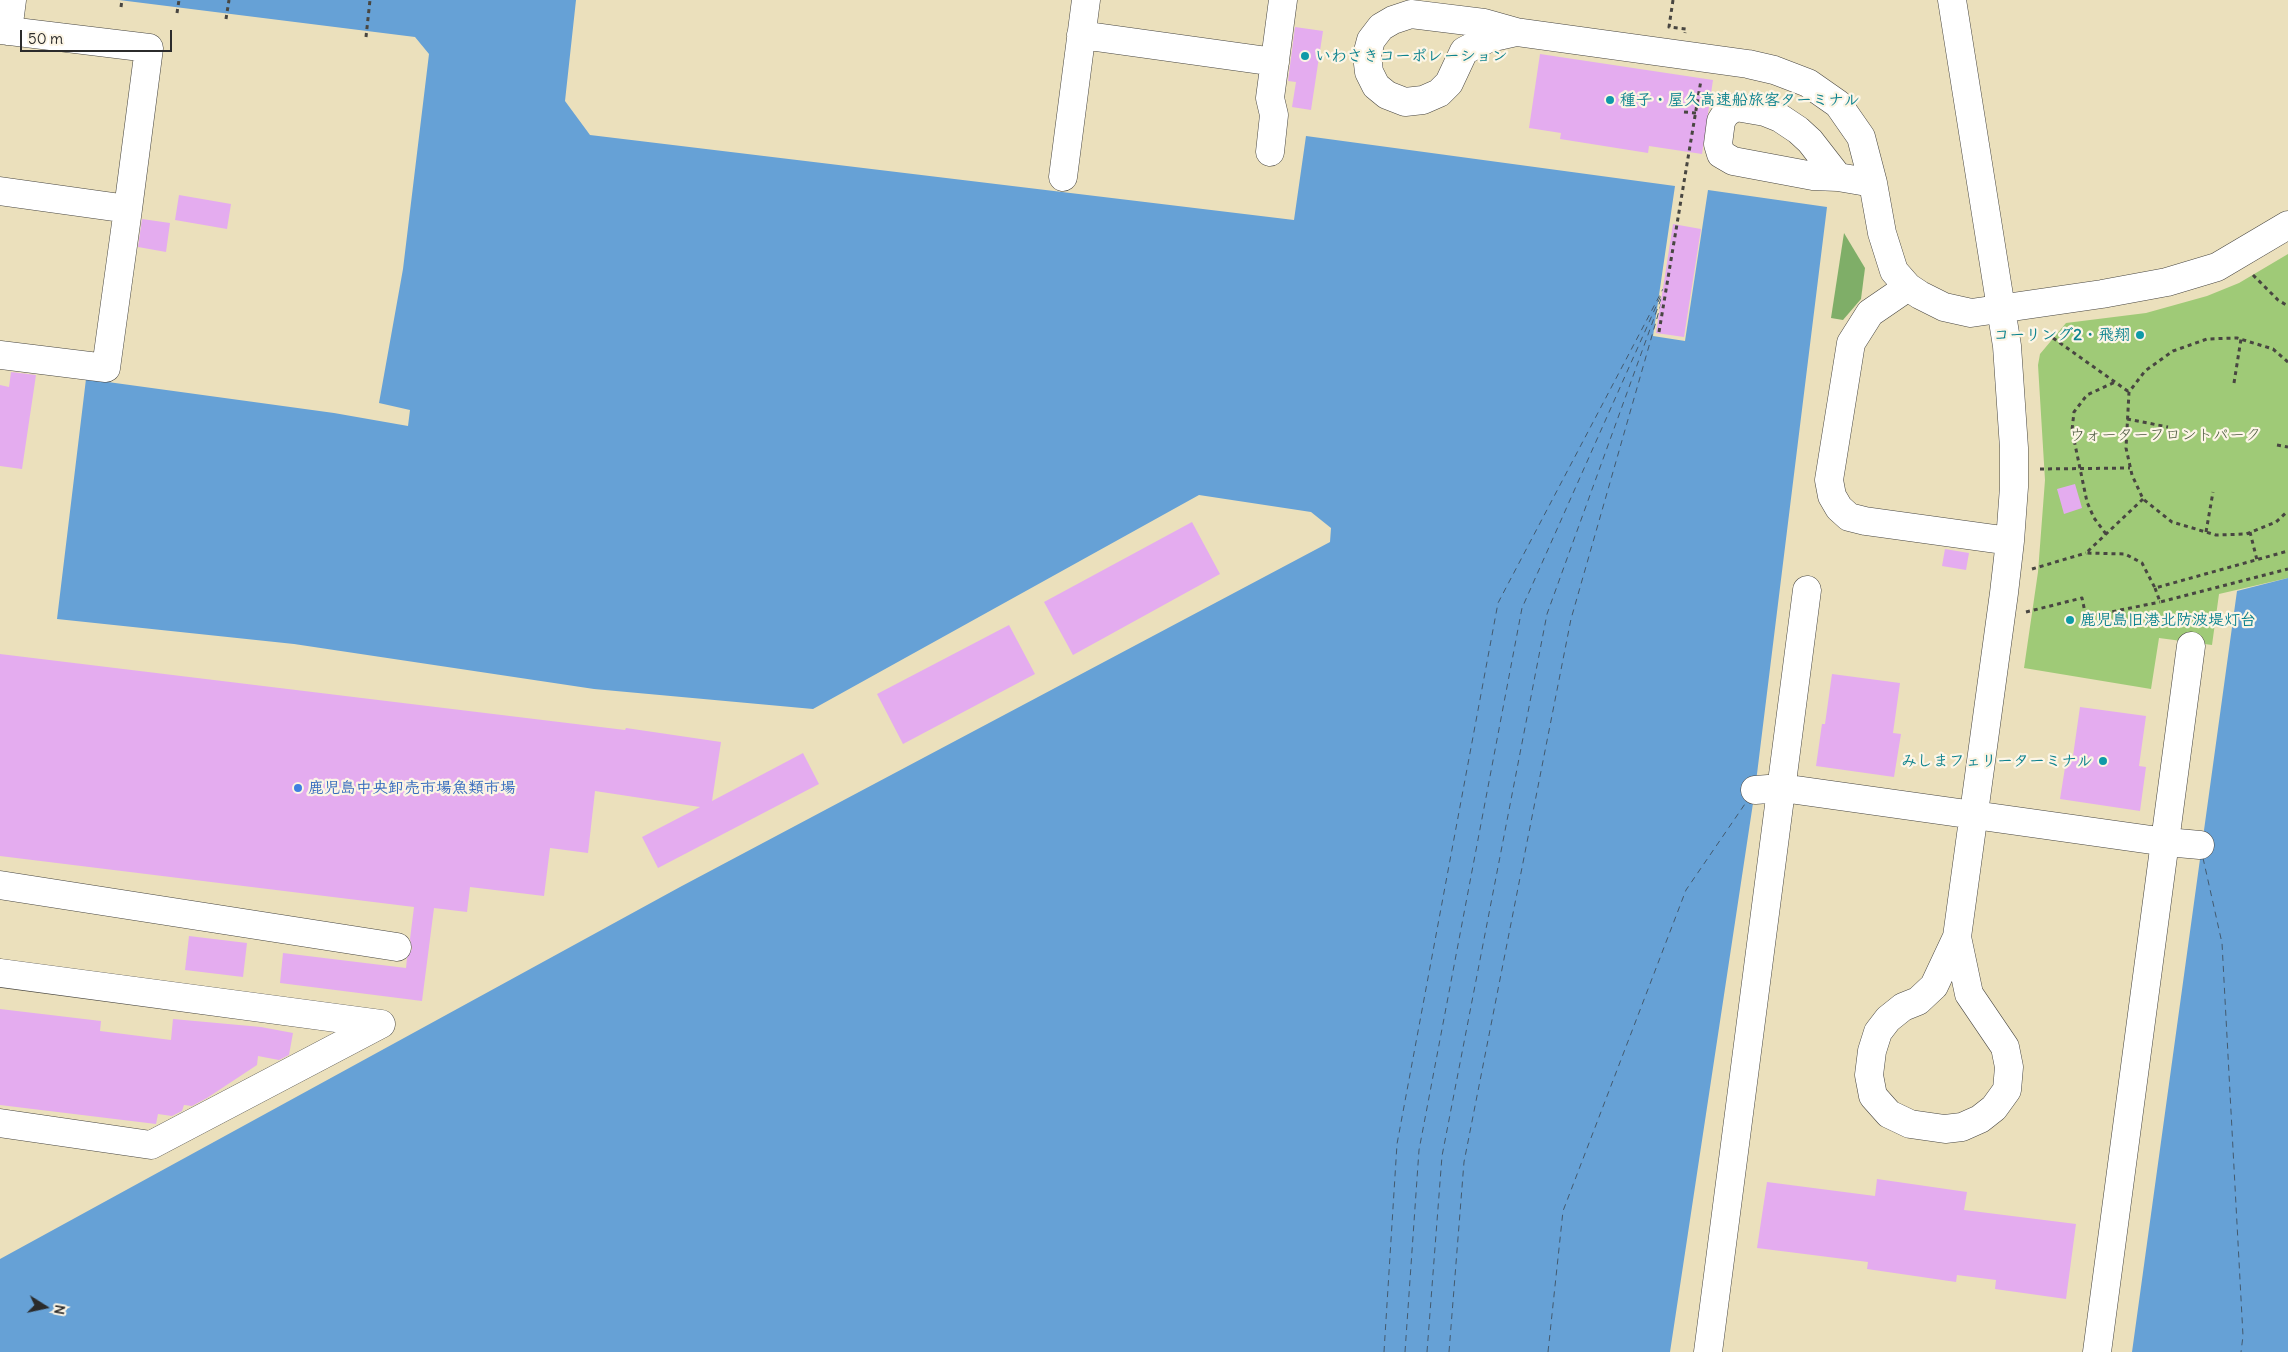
<!DOCTYPE html>
<meta charset="utf-8">
<style>
body{margin:0}
#map{position:relative;width:2288px;height:1352px;overflow:hidden;background:#ebe0bc;font-family:Delius,sans-serif}
canvas{display:block}
.north{position:absolute;left:20px;top:1282px;width:50px;height:50px;-webkit-text-stroke:4px #fcf5e5;paint-order:stroke;rotate:100deg;font-size:14px;font-weight:700;line-height:20px;text-align:center;color:#2b2b2b}
.north::after{content:'';display:block;margin:auto;width:18px;height:22px;background:#2b2b2b;clip-path:polygon(50% 0,100% 100%,50% 72%,0 100%)}
.scale{position:absolute;left:20px;top:30px;width:152px;height:22px;box-sizing:border-box;border:2px solid #2b2b2b;border-top:0;padding-left:6px;font-size:15px;line-height:18px;white-space:nowrap;color:#2b2b2b;-webkit-text-stroke:4px #fcf5e5;paint-order:stroke}
</style>
<div id="map">
<canvas width="2288" height="1352"></canvas>
<div class="north">N</div>
<div class="scale">50 m</div>
</div>
<script>
const g = document.querySelector('canvas').getContext('2d');
g.lineJoin = 'round';
function paint(path, color) { g.fillStyle = color; g.fill(path, 'evenodd'); }
const poly = rows => new Path2D(rows.map(r => 'M' + r).join(''));
function trace(path, color, width, dash) { g.strokeStyle = color; g.lineWidth = width; g.lineCap = dash ? 'butt' : 'round'; g.setLineDash(dash || []); g.stroke(path); }
function drawText(font, color, halo, rows, align = 'center') {
  g.font = font + ' Delius,"Klee One",sans-serif'; g.lineWidth = 4.5; g.setLineDash([]); g.textBaseline = 'middle'; g.strokeStyle = halo; g.fillStyle = color; for (const [text, x, y, turn = 0] of rows) {
    g.save(); g.translate(x, y); g.rotate((+turn || 0) * Math.PI / 180); g.textAlign = isNaN(turn) ? turn : align; if (halo) g.strokeText(text, 0, 0); g.fillText(text, 0, 0); g.restore();
  }
}
paint(poly([
 [2288,254,2288,578,2219,594,2212,645,2159,638,2151,689,2024,668,2038,572,2045,480,2038,365,2040,354,2066,323,2146,313,2207,296,2239,283]
]), '#9fca77');
paint(poly([
 [1844,233,1865,268,1861,299,1843,320,1831,318]
]), '#7fae68');
paint(poly([
 [119,0,576,0,565,101,590,135,1294,220,1306,136,1675,186,1653,336,1685,341,1708,190,1827,207,1755,790,1670,1352,0,1352,0,1259,680,887,1330,542,1331,528,1311,512,1199,495,813,709,594,689,294,644,57,619,86,379,334,413,408,426,410,410,379,403,403,269,429,54,415,37],
 [2288,578,2288,1352,2132,1352,2237,591]
]), '#66a1d6');
trace(poly([
 [2203,858,2222,943,2243,1336,2241,1352],
 [1384,1352,1397,1144,1498,603,1663,289],
 [1405,1352,1419,1150,1522,608,1662,293],
 [1427,1352,1442,1156,1547,614,1662,296],
 [1449,1352,1464,1162,1571,619,1661,304],
 [1548,1352,1563,1211,1686,890,1747,801]
]), '#435a6f', 1, [6, 5]);
paint(poly([
 [1295,27,1323,31,1311,110,1292,107,1296,82,1288,81],
 [1540,54,1713,80,1702,154,1649,146,1648,153,1560,139,1561,133,1529,128],
 [179,195,231,204,227,229,175,220],
 [142,219,170,223,166,252,138,247],
 [1673,224,1701,229,1684,337,1656,333],
 [11,372,36,375,22,469,0,466,0,385,9,387],
 [2075,484,2082,508,2064,514,2057,489],
 [1192,522,1220,574,1073,655,1044,602],
 [1945,549,1969,553,1966,570,1942,566],
 [1009,625,1035,674,903,744,877,694],
 [0,654,625,730,626,728,721,742,712,801,803,753,819,784,658,868,642,837,700,807,595,791,588,853,550,848,544,896,470,887,467,912,434,908,422,1001,280,983,283,953,406,968,407,958,412,949,410,939,414,907,0,856],
 [1832,674,1900,683,1893,733,1901,734,1894,777,1816,766,1822,724,1825,724],
 [2080,707,2146,716,2139,766,2146,767,2140,811,2060,799,2067,755,2073,756],
 [189,936,247,943,243,977,185,970],
 [0,1009,101,1021,100,1031,171,1040,173,1019,261,1027,293,1033,289,1055,279,1060,258,1056,257,1065,207,1098,192,1106,184,1105,182,1111,172,1116,158,1114,156,1124,0,1105],
 [1877,1179,1967,1192,1964,1210,2076,1224,2066,1299,1995,1289,1996,1280,1957,1275,1956,1282,1867,1269,1868,1262,1757,1248,1767,1182,1875,1196]
]), '#e4acef');
const minor = poly([
 [1952,0,2007,346,2014,448,2014,487,2010,541,2004,593,1957,937,1934,986,1918,1001,1903,1007,1888,1019,1878,1032,1872,1051,1869,1075,1873,1096,1889,1114,1910,1124,1945,1129,1962,1127,1980,1119,1994,1108,2007,1090,2009,1067,2005,1047,1969,994,1957,937],
 [0,30,149,48,128,209,0,191],
 [8,31,12,0],
 [1516,32,1484,23,1411,14,1393,20,1381,27,1371,40,1367,55,1369,72,1376,86,1387,95,1405,102,1423,100,1439,93,1449,83,1464,51,1489,38,1516,32,1748,64,1774,70,1808,83,1838,104,1861,137,1873,183,1882,233,1894,271,1908,287,1920,295,1944,307,1971,313,2102,294,2167,282,2217,267,2288,225],
 [1081,35,1275,62],
 [1270,152,1274,115,1270,98,1283,0],
 [1063,177,1086,0],
 [1838,177,1810,141,1798,130,1780,118,1765,112,1736,107,1726,113,1721,121,1718,144,1721,154,1733,161,1813,176,1838,177,1873,183],
 [1908,287,1870,313,1851,343,1829,480,1832,496,1839,508,1849,517,1865,521,2010,541],
 [0,355,106,368,128,209],
 [1755,790,1782,788,2166,842,2200,845],
 [0,885,397,947],
 [0,973,381,1024],
 [0,1123,151,1145,381,1024],
 [1708,1352,1807,590],
 [2097,1352,2191,646]
]);
trace(minor, '#484641', 29);
trace(poly([
 [1673,0,1669,27,1686,29,1685,33],
 [121,7,122,0],
 [177,13,179,0],
 [226,19,229,0],
 [366,37,370,0],
 [1684,112,1696,113],
 [2253,275,2278,300,2288,306],
 [1659,332,1701,80],
 [2053,338,2129,392],
 [2288,362,2273,349,2237,338,2207,339,2173,351,2145,371,2129,392,2126,448,2132,475,2143,499,2172,522,2216,535,2246,534,2276,522,2288,511],
 [2234,383,2241,339],
 [2127,419,2168,427],
 [2277,445,2288,447],
 [2040,469,2130,468],
 [2143,499,2086,553,2125,554,2142,563,2155,588,2288,551],
 [2206,532,2213,492],
 [2250,532,2257,560],
 [2106,534,2094,518,2087,502,2072,430,2074,412,2087,395,2115,382],
 [2032,569,2086,553],
 [2155,588,2160,602,2288,569],
 [2026,612,2082,598,2086,617,2160,602]
]), '#484641', 3, [4, 4]);
trace(minor, '#fff', 28);
for (const [x, y, r, color] of [
 [1305,56,5,"#0f9aa8"],
 [1610,100,5,"#0f9aa8"],
 [2140,335,5,"#0f9aa8"],
 [2070,620,5,"#0f9aa8"],
 [2103,761,5,"#0f9aa8"],
 [298,788,5,"#3f7fe0"]
]) { const dot = new Path2D(); dot.arc(x, y, r, 0, 2 * Math.PI); g.fillStyle = color; g.fill(dot); trace(dot, '#fcf5e5', 2); }
drawText('bold 16px', '#0d838f', '#fcf5e5', [
 ["いわさきコーポレーション",1315,56],
 ["種子・屋久高速船旅客ターミナル",1620,100],
 ["コーリング2・飛翔",2130,335,"right"],
 ["鹿児島旧港北防波堤灯台",2080,620],
 ["みしまフェリーターミナル",2093,761,"right"]
], 'left');
drawText('16px', '#4e5b42', '#fcf5e5', [
 ["ウォーターフロントパーク",2165,435]
]);
drawText('bold 16px', '#366cbe', '#fcf5e5', [
 ["鹿児島中央卸売市場魚類市場",308,788]
], 'left');
</script>
